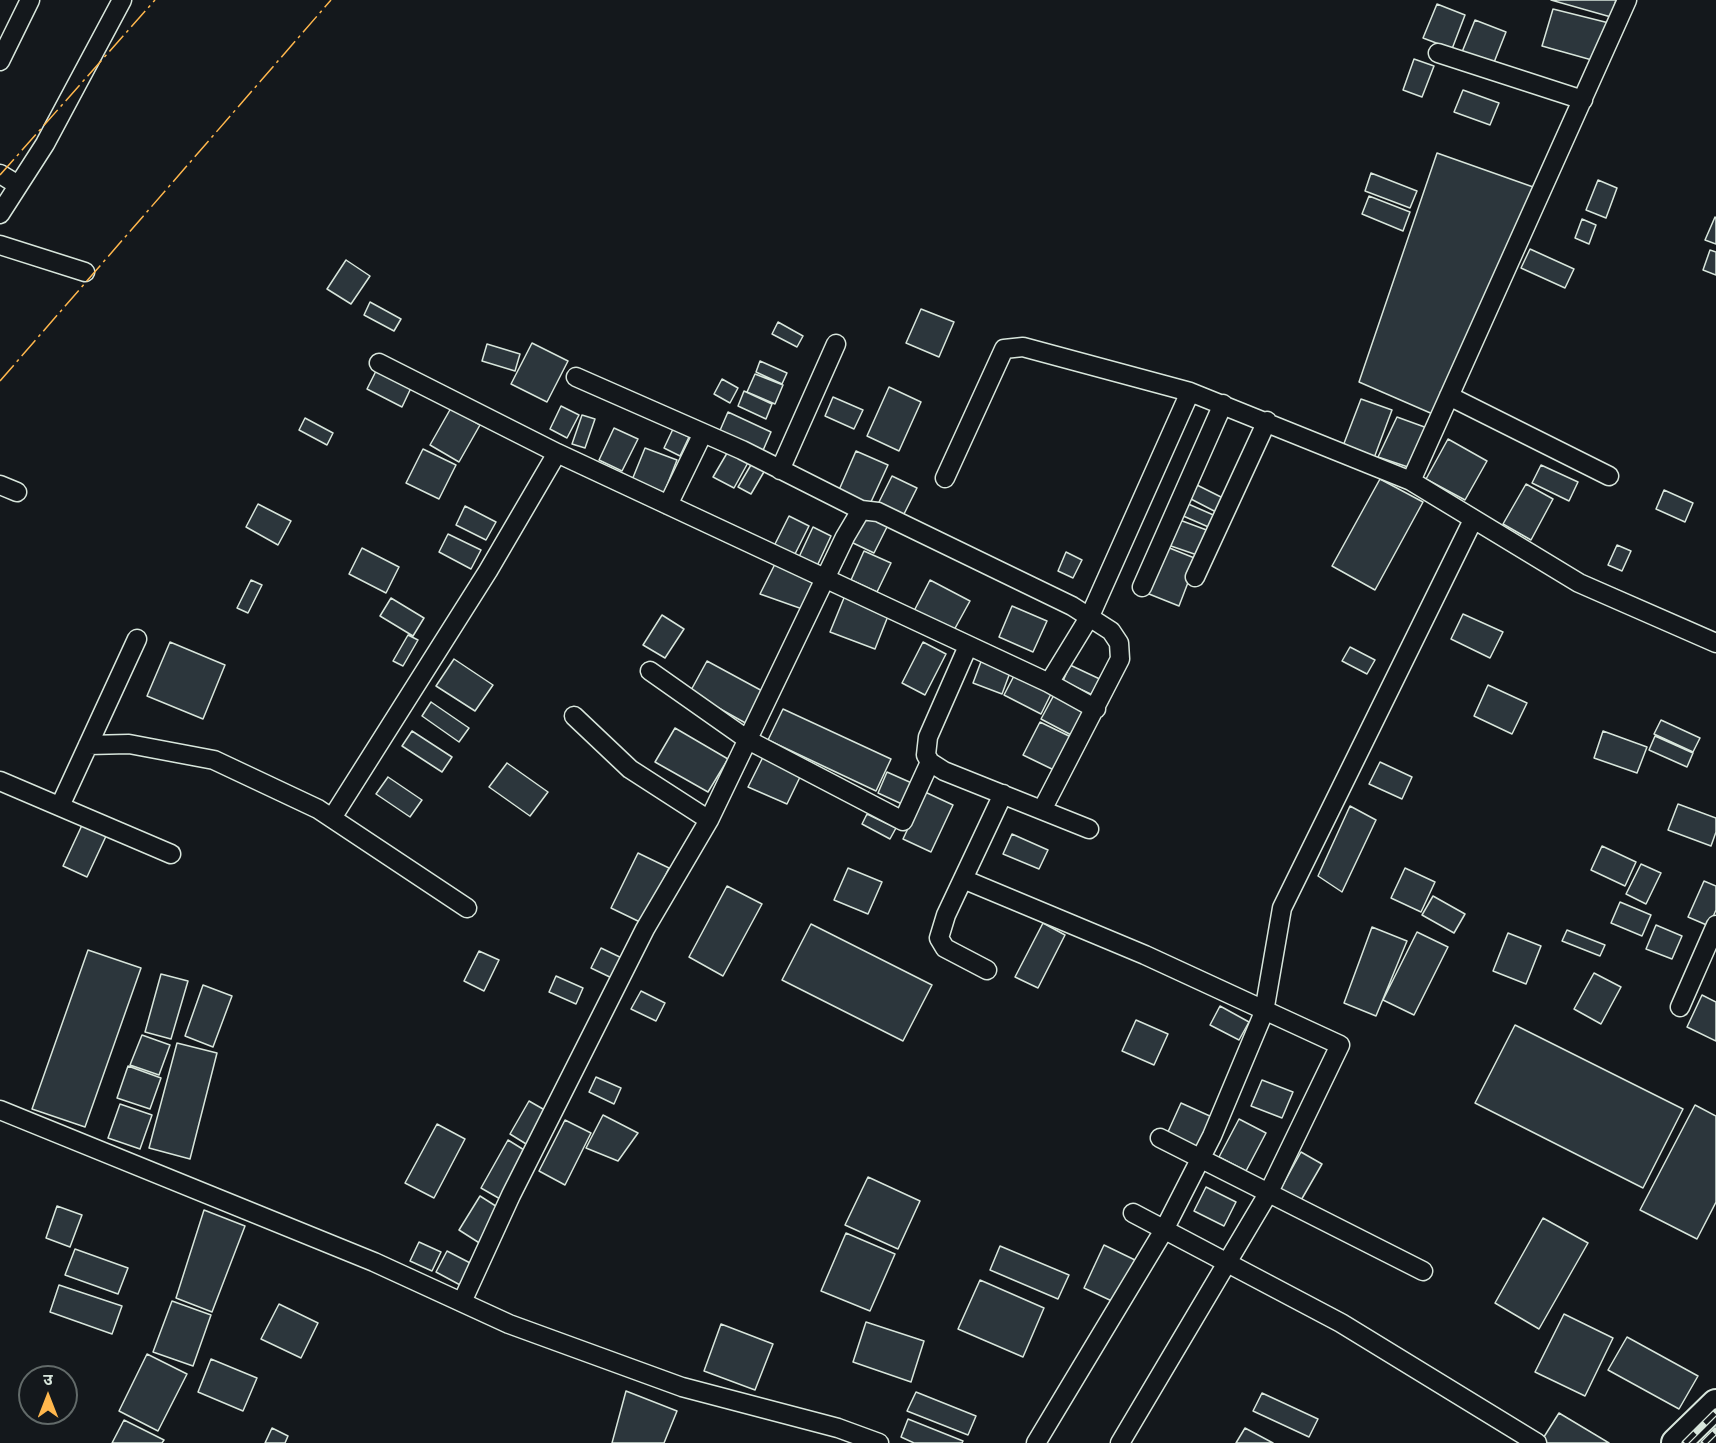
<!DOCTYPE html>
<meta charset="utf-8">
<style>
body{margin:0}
#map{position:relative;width:1716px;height:1443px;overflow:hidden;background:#14181c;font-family:Inter,"Noto Sans Devanagari",sans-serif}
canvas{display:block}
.north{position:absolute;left:18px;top:1365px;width:60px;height:60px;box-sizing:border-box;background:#14181c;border:2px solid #626a69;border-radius:50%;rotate:0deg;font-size:16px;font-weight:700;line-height:24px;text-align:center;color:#d8e6dc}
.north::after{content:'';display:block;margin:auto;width:21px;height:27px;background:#ffb74d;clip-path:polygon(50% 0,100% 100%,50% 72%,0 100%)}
</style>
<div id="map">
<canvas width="1716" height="1443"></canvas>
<div class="north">उ</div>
</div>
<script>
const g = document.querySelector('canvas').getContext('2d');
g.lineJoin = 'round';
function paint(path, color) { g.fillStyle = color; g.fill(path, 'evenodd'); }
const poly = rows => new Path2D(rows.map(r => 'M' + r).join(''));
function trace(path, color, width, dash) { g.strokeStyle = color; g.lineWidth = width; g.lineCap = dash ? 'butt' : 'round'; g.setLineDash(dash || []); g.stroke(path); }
const building = poly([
 [1551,0,1616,0,1611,17,1551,0],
 [1437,4,1465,15,1452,49,1423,38,1437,4],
 [1553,9,1613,24,1599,62,1542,46,1553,9],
 [1475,20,1506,32,1493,65,1462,52,1475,20],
 [1414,59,1434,66,1422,97,1403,90,1414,59],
 [1463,90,1499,103,1490,125,1454,112,1463,90],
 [1437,153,1536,188,1435,415,1359,382,1437,153],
 [1371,173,1417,191,1410,208,1365,191,1371,173],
 [1598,180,1617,188,1606,218,1586,210,1598,180],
 [1369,196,1410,212,1403,231,1362,214,1369,196],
 [1715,217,1716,218,1716,244,1705,240,1715,217],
 [1582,219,1596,225,1589,244,1575,238,1582,219],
 [1530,249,1574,269,1565,288,1521,268,1530,249],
 [1710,250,1716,252,1716,275,1703,270,1710,250],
 [346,260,370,276,351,304,327,289,346,260],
 [370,302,401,319,394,331,364,315,370,302],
 [921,309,954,322,939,357,906,343,921,309],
 [778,322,803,336,797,347,772,334,778,322],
 [532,343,568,361,547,402,511,384,532,343],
 [487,344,520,354,515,371,482,361,487,344],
 [760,361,787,373,782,384,756,372,760,361],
 [376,371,411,388,402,407,367,389,376,371],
 [755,374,783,385,775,404,747,392,755,374],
 [722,379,738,388,730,403,714,394,722,379],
 [889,387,921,402,899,451,867,436,889,387],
 [744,391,772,404,766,419,738,406,744,391],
 [833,397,863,410,854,429,825,416,833,397],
 [1361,399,1392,410,1374,458,1343,446,1361,399],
 [561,406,579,415,567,438,550,429,561,406],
 [451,408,480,425,459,462,430,445,451,408],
 [728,412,771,432,761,455,718,435,728,412],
 [582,415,595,419,585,448,572,444,582,415],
 [1397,417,1430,429,1414,469,1378,457,1397,417],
 [305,418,333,433,327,445,299,430,305,418],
 [614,428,638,439,622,471,599,460,614,428],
 [673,429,689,437,680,456,664,448,673,429],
 [1448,439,1487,461,1465,500,1426,479,1448,439],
 [645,448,677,460,664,493,632,480,645,448],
 [730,448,750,459,734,488,713,477,730,448],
 [423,449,456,465,439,499,406,483,423,449],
 [856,451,888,465,870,504,839,490,856,451],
 [755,458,768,465,751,494,738,487,755,458],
 [1541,465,1578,482,1569,501,1532,483,1541,465],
 [892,476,917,488,902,518,877,506,892,476],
 [1380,479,1423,502,1375,590,1332,566,1380,479],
 [1195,484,1225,499,1218,513,1189,498,1195,484],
 [1526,484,1553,499,1531,540,1503,524,1526,484],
 [1664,490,1693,503,1685,522,1656,509,1664,490],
 [1186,503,1218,517,1213,529,1181,515,1186,503],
 [258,504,291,521,278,545,246,527,258,504],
 [465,506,496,522,486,540,456,525,465,506],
 [865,511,889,523,874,553,851,542,865,511],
 [789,516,809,526,793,558,773,548,789,516],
 [1177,519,1212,532,1203,557,1168,545,1177,519],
 [813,527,831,536,817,566,799,557,813,527],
 [448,534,481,550,471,569,439,552,448,534],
 [1162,545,1197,559,1179,606,1144,592,1162,545],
 [1617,545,1631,551,1622,571,1608,565,1617,545],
 [362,548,399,567,386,593,349,574,362,548],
 [864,551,891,563,877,592,851,580,864,551],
 [1066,552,1082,560,1073,578,1058,571,1066,552],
 [777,560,823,583,808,611,760,594,777,560],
 [251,580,262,585,248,613,237,608,251,580],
 [930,580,970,601,953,632,914,611,930,580],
 [846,593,890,611,875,649,830,632,846,593],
 [391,598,424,618,413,636,380,616,391,598],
 [1012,606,1047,621,1033,652,999,637,1012,606],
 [1463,614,1503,632,1490,658,1451,639,1463,614],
 [662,615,684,629,665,658,643,645,662,615],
 [408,635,418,640,403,666,393,661,408,635],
 [170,642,225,665,203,719,147,696,170,642],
 [923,642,946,654,925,695,902,683,923,642],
 [1350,647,1375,660,1367,674,1342,661,1350,647],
 [454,659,493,685,475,711,436,686,454,659],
 [982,659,1011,670,1002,694,973,683,982,659],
 [707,661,766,693,749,725,690,692,707,661],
 [1070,665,1104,681,1097,697,1063,681,1070,665],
 [1016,672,1053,690,1041,714,1004,695,1016,672],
 [1488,685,1527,703,1512,734,1474,716,1488,685],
 [1055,693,1089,711,1075,737,1041,719,1055,693],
 [431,702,469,728,459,742,422,716,431,702],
 [783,709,891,759,876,791,768,740,783,709],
 [1661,720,1700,738,1693,752,1654,734,1661,720],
 [1040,722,1073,738,1056,771,1023,755,1040,722],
 [675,728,728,759,708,792,655,762,675,728],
 [412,731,452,757,442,772,402,746,412,731],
 [1603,731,1647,747,1637,773,1594,758,1603,731],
 [1655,736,1693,753,1687,767,1649,750,1655,736],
 [763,757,801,775,787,804,748,787,763,757],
 [1380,762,1412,777,1402,799,1369,784,1380,762],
 [507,763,548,792,530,816,489,787,507,763],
 [887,772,914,784,904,805,878,793,887,772],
 [388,777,422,800,410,817,376,794,388,777],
 [925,792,953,805,931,852,903,839,925,792],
 [1678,804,1716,818,1716,832,1711,846,1668,830,1678,804],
 [1350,806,1376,820,1342,892,1318,876,1350,806],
 [867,814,896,828,890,839,862,824,867,814],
 [83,823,107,834,87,877,63,866,83,823],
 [1012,834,1048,850,1039,869,1003,854,1012,834],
 [1602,846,1636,862,1625,886,1591,870,1602,846],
 [638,853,669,868,642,923,611,908,638,853],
 [1641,864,1661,873,1646,904,1626,894,1641,864],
 [848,868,882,882,868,914,834,900,848,868],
 [1405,868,1435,882,1421,912,1391,898,1405,868],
 [1704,881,1716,886,1716,910,1709,926,1688,917,1704,881],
 [727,886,762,904,723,976,689,957,727,886],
 [1433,896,1465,914,1454,933,1422,915,1433,896],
 [1620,902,1651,915,1642,936,1611,923,1620,902],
 [1043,923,1065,935,1038,988,1015,977,1043,923],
 [811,924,932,985,903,1041,782,980,811,924],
 [1656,925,1682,936,1672,959,1646,949,1656,925],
 [1372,927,1407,941,1376,1016,1344,1003,1372,927],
 [1567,930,1605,945,1600,956,1562,941,1567,930],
 [1417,932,1448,947,1414,1015,1383,1000,1417,932],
 [1508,933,1541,946,1526,984,1493,971,1508,933],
 [601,948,626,960,616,980,591,968,601,948],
 [88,950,141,968,85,1127,32,1109,88,950],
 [479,951,499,960,484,991,464,981,479,951],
 [1594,973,1621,987,1601,1024,1574,1009,1594,973],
 [161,974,188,981,171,1039,145,1032,161,974],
 [556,976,583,988,576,1004,549,992,556,976],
 [203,985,232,996,213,1047,185,1036,203,985],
 [641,991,665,1003,656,1021,631,1009,641,991],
 [1702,995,1716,1002,1716,1041,1687,1027,1702,995],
 [1220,1006,1249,1022,1239,1040,1210,1025,1220,1006],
 [1136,1020,1168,1034,1154,1065,1122,1051,1136,1020],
 [1515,1025,1683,1109,1643,1188,1475,1103,1515,1025],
 [142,1035,170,1045,159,1075,130,1065,142,1035],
 [177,1043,217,1053,190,1159,149,1148,177,1043],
 [128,1066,161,1078,150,1109,117,1098,128,1066],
 [596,1077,621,1088,614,1104,589,1092,596,1077],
 [1262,1080,1293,1092,1282,1118,1251,1106,1262,1080],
 [529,1101,550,1113,531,1147,510,1134,529,1101],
 [1181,1103,1212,1117,1198,1149,1167,1134,1181,1103],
 [120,1104,152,1115,140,1149,108,1138,120,1104],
 [1695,1105,1716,1116,1716,1202,1697,1239,1640,1210,1695,1105],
 [603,1115,638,1133,618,1161,586,1148,603,1115],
 [1239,1119,1266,1133,1246,1171,1219,1157,1239,1119],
 [565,1120,591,1133,565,1185,539,1171,565,1120],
 [437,1124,465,1139,434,1198,405,1183,437,1124],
 [508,1140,529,1153,502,1200,481,1188,508,1140],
 [1301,1152,1322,1164,1300,1202,1280,1190,1301,1152],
 [868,1177,920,1201,898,1249,845,1225,868,1177],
 [1206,1187,1236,1202,1224,1226,1194,1211,1206,1187],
 [480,1196,502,1210,481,1244,459,1230,480,1196],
 [57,1206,82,1215,70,1247,46,1238,57,1206],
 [204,1210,245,1226,212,1312,176,1298,204,1210],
 [1543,1218,1588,1243,1539,1329,1495,1303,1543,1218],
 [846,1233,895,1254,870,1311,821,1291,846,1233],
 [419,1242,441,1252,432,1271,410,1261,419,1242],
 [1104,1245,1135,1260,1114,1302,1084,1288,1104,1245],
 [1000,1246,1069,1275,1058,1299,990,1270,1000,1246],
 [75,1249,128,1268,118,1294,65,1275,75,1249],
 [447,1251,474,1265,462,1286,436,1272,447,1251],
 [980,1280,1044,1308,1023,1357,958,1329,980,1280],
 [59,1285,122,1306,112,1334,50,1312,59,1285],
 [172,1301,211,1315,193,1366,153,1352,172,1301],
 [279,1304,318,1323,301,1358,261,1339,279,1304],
 [1564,1314,1613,1338,1585,1396,1535,1372,1564,1314],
 [866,1322,924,1341,911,1382,853,1362,866,1322],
 [721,1324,773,1344,755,1390,704,1371,721,1324],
 [1627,1337,1698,1376,1679,1409,1608,1370,1627,1337],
 [147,1354,187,1374,158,1431,119,1411,147,1354],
 [211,1359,257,1378,243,1411,198,1392,211,1359],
 [626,1391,677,1411,664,1443,612,1443,626,1391],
 [916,1392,976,1416,968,1435,907,1411,916,1392],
 [1262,1393,1318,1419,1309,1437,1253,1411,1262,1393],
 [1559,1413,1609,1443,1547,1443,1542,1440,1559,1413],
 [908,1419,963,1441,962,1443,914,1443,901,1437,908,1419],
 [124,1420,164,1440,162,1443,112,1443,124,1420],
 [272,1428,288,1436,285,1443,265,1443,272,1428],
 [1245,1428,1273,1443,1236,1443,1245,1428]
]);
paint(building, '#2c363c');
trace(building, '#d8e6dc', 1.5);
const street = poly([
 [1438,53,1583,100],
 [0,61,30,0],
 [0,174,18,185],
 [0,214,45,144,122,0],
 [0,245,85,272],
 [379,363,557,453,1049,683,1096,709],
 [576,377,742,450,861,510],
 [1449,396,1609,476],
 [780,470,836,344],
 [945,478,1004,349,1023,347,1190,392,1411,481,1579,583,1716,643],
 [1411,481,1627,0],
 [0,485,17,492],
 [668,505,703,433],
 [1195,577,1267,421],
 [1142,587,1223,404],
 [968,646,928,737,926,755,930,762,944,771,1089,829],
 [650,671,748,740,903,821,930,762],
 [1049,683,1090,616,1190,392],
 [574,716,630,769,709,820],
 [88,745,129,744,214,760,318,809,467,908],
 [0,781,171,854],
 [60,806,137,639],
 [332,818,488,571,557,453],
 [963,879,1145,955,1340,1045,1269,1192,1120,1443],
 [987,970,945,948,939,938,946,915,1003,794],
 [1680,1007,1716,925],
 [0,1110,374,1262,509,1324,682,1387,838,1428,879,1443],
 [1160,1138,1423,1271],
 [1133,1213,1341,1323,1537,1443],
 [462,1302,511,1195,645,929,709,820,845,537,861,510,878,512,1072,606,1111,631,1119,643,1120,659,1042,810],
 [1036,1443,1164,1230,1212,1136,1264,1012,1282,908,1473,520]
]);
const primary = poly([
 [1676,1443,1716,1404]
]);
trace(street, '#d8e6dc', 21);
trace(primary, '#d8e6dc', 32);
trace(street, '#14181c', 18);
trace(primary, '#14181c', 28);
const rail = poly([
 [1685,1443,1716,1412],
 [1704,1443,1716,1431]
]);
trace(rail, '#d8e6dc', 7);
trace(rail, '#14181c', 4.5, [14]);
trace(poly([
 [0,175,155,0],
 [0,381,331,0]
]), '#ffb74d', 1.5, [21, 4.5, 3, 4.5]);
</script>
